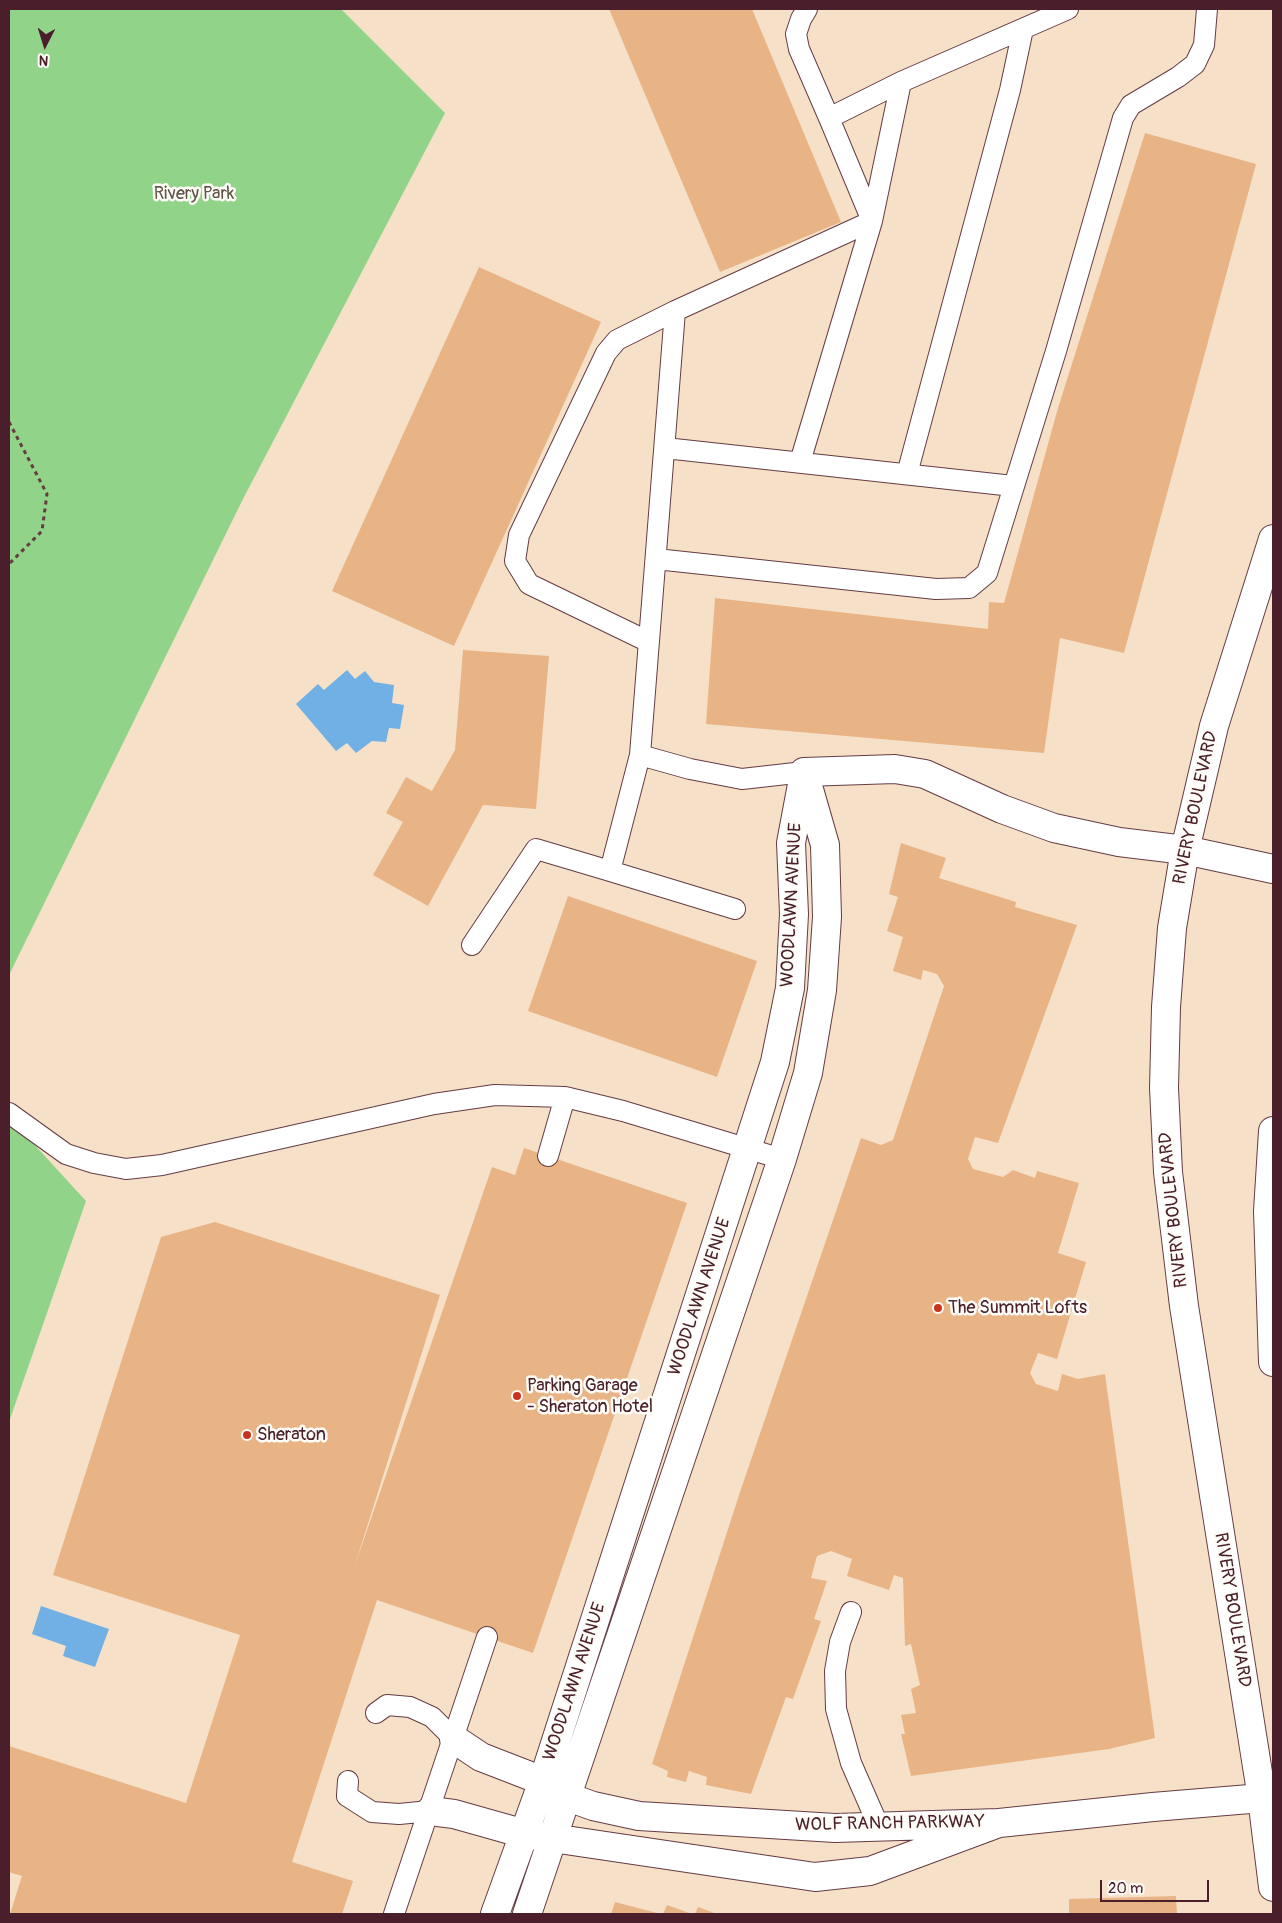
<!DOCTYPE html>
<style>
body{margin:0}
#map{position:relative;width:1282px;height:1923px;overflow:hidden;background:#f6e1c8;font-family:Pangolin,sans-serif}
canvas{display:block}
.frame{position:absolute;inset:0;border:10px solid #4a1f2b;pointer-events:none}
.north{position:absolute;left:20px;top:20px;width:50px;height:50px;-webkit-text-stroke:4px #fdfcf7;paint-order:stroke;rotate:185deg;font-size:14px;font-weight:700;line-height:20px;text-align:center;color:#4a1f2b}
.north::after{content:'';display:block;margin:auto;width:18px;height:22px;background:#4a1f2b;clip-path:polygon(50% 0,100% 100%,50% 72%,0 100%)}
.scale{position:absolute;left:1100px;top:1880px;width:109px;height:22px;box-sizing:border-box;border:2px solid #4a1f2b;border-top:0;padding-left:6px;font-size:15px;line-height:18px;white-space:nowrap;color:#4a1f2b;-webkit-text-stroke:4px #fdfcf7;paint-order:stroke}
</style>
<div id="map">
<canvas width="1282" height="1923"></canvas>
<div class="frame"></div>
<div class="north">N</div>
<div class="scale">20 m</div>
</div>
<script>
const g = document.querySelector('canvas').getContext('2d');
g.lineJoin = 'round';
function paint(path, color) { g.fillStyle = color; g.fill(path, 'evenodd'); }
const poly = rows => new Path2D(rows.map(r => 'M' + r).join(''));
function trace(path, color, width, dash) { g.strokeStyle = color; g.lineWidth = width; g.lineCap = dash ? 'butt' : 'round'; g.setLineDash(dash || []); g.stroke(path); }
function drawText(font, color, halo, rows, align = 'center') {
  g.font = font + ' Pangolin,sans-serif'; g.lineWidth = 5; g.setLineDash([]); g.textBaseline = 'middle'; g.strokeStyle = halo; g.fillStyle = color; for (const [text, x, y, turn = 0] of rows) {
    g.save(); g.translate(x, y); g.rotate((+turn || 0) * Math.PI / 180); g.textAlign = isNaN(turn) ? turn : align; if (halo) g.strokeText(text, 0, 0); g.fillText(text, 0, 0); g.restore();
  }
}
paint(poly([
 [9,9,341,9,445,113,243,499,9,975],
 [9,1117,86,1201,9,1422]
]), '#92d38a');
paint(poly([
 [347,670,355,679,365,671,374,682,394,685,392,703,404,705,400,729,389,728,386,742,372,741,356,753,347,743,336,751,296,704,318,684,324,690],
 [41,1606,109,1629,95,1667,63,1656,66,1646,32,1634]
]), '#70b0e4');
paint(poly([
 [609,9,752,9,841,222,720,272],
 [1145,133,1256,164,1124,653,1060,638,1044,753,706,724,715,598,988,629,989,602,1004,603,1058,408],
 [479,267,601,322,454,646,332,591],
 [463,650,549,656,536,809,483,805,428,906,373,875,403,822,386,813,406,777,432,791,455,750],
 [901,843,946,858,939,878,1016,902,1015,907,1077,925,998,1143,975,1137,968,1159,973,1169,1003,1177,1013,1170,1035,1178,1037,1171,1079,1183,1058,1253,1086,1262,1057,1359,1038,1353,1030,1373,1036,1384,1058,1391,1062,1374,1078,1379,1105,1374,1155,1738,1109,1749,911,1776,901,1734,905,1734,901,1715,916,1713,911,1689,920,1685,911,1644,905,1646,903,1578,894,1575,889,1590,847,1576,852,1559,831,1551,817,1556,811,1578,827,1581,814,1619,821,1621,793,1699,786,1697,751,1794,706,1785,707,1777,689,1771,686,1782,667,1777,668,1771,652,1764,740,1492,861,1138,881,1145,893,1140,944,986,937,974,923,970,921,980,893,971,903,937,887,931,898,897,889,894],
 [568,896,757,961,717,1077,528,1011],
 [524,1148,687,1203,533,1653,377,1600,292,1862,353,1881,342,1914,10,1914,22,1876,9,1872,9,1746,186,1803,240,1635,53,1575,161,1237,215,1222,440,1295,355,1565,492,1167,515,1175],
 [1176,1896,1177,1914,1069,1914,1069,1899],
 [615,1902,661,1914,611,1914],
 [667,1905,692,1914,663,1914],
 [698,1907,717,1914,695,1914]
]), '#e8b486');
const service = poly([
 [807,9,801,19,796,34,799,49,829,118],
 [665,448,1013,486],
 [800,462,872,221,901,82],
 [907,474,1010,90,1023,29],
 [656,559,936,589,969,588,987,573,1056,351,1123,118,1131,105,1178,77,1195,64,1204,45,1207,9],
 [649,642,529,584,515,561,519,535,606,353,617,340,675,311],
 [804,772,742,779,690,769,640,755,675,311,872,221,829,118,901,82,1068,9],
 [610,871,735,909],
 [472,945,536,849,610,871,640,755],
 [9,1113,66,1154,94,1163,126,1169,162,1165,434,1104,495,1095,565,1097,623,1111,782,1159],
 [548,1156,565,1097],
 [851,1612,840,1642,835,1671,836,1709,851,1763,879,1827],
 [376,1713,387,1705,410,1707,432,1717,454,1739],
 [348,1781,347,1796,372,1812,399,1814,430,1811],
 [394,1914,487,1637]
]);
const minor = poly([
 [804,772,895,769,925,774,1002,809,1054,828,1119,842,1185,850,1273,869],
 [430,1811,454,1814,525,1834,815,1877,870,1871,999,1823,835,1828,639,1816,593,1806,568,1797,543,1781,481,1757,454,1739],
 [999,1823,1153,1807,1262,1798],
 [495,1914,543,1781,775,1062,790,988,794,914,791,843,803,779],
 [527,1914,782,1159,808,1073,822,990,827,917,825,845,804,772]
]);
const tertiary = poly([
 [1273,539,1214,726,1185,850,1172,928,1166,1007,1164,1088,1168,1172,1184,1306,1262,1798,1273,1887],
 [1273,1131,1268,1211,1273,1362]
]);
trace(service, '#643c43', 22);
trace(minor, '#643c43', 30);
trace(tertiary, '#643c43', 30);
trace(poly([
 [9,422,47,494,42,531,9,564]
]), '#643c43', 3, [4, 4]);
trace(service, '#fff', 20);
trace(minor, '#fff', 28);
trace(tertiary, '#fff', 28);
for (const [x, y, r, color] of [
 [938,1308,5,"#c8321e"],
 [517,1396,5,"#c8321e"],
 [247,1435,5,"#c8321e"]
]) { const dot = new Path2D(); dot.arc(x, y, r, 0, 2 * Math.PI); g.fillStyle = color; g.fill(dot); trace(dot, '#fdfcf7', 2); }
drawText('18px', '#605548', '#fdfcf7', [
 ["Rivery Park",194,194]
]);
drawText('18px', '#4a1f2b', '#fdfcf7', [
 ["RIVERY BOULEVARD",1196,808,-78],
 ["WOODLAWN AVENUE",792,905,-87],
 ["RIVERY BOULEVARD",1174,1210,-96],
 ["WOODLAWN AVENUE",700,1297,-72],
 ["RIVERY BOULEVARD",1232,1610,81],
 ["WOODLAWN AVENUE",575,1682,-72],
 ["WOLF RANCH PARKWAY",890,1824,-1]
]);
drawText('18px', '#4a1f2b', '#fdfcf7', [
 ["The Summit Lofts",948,1308],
 ["Parking Garage",527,1386],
 ["- Sheraton Hotel",527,1407],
 ["Sheraton",257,1435]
], 'left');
</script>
